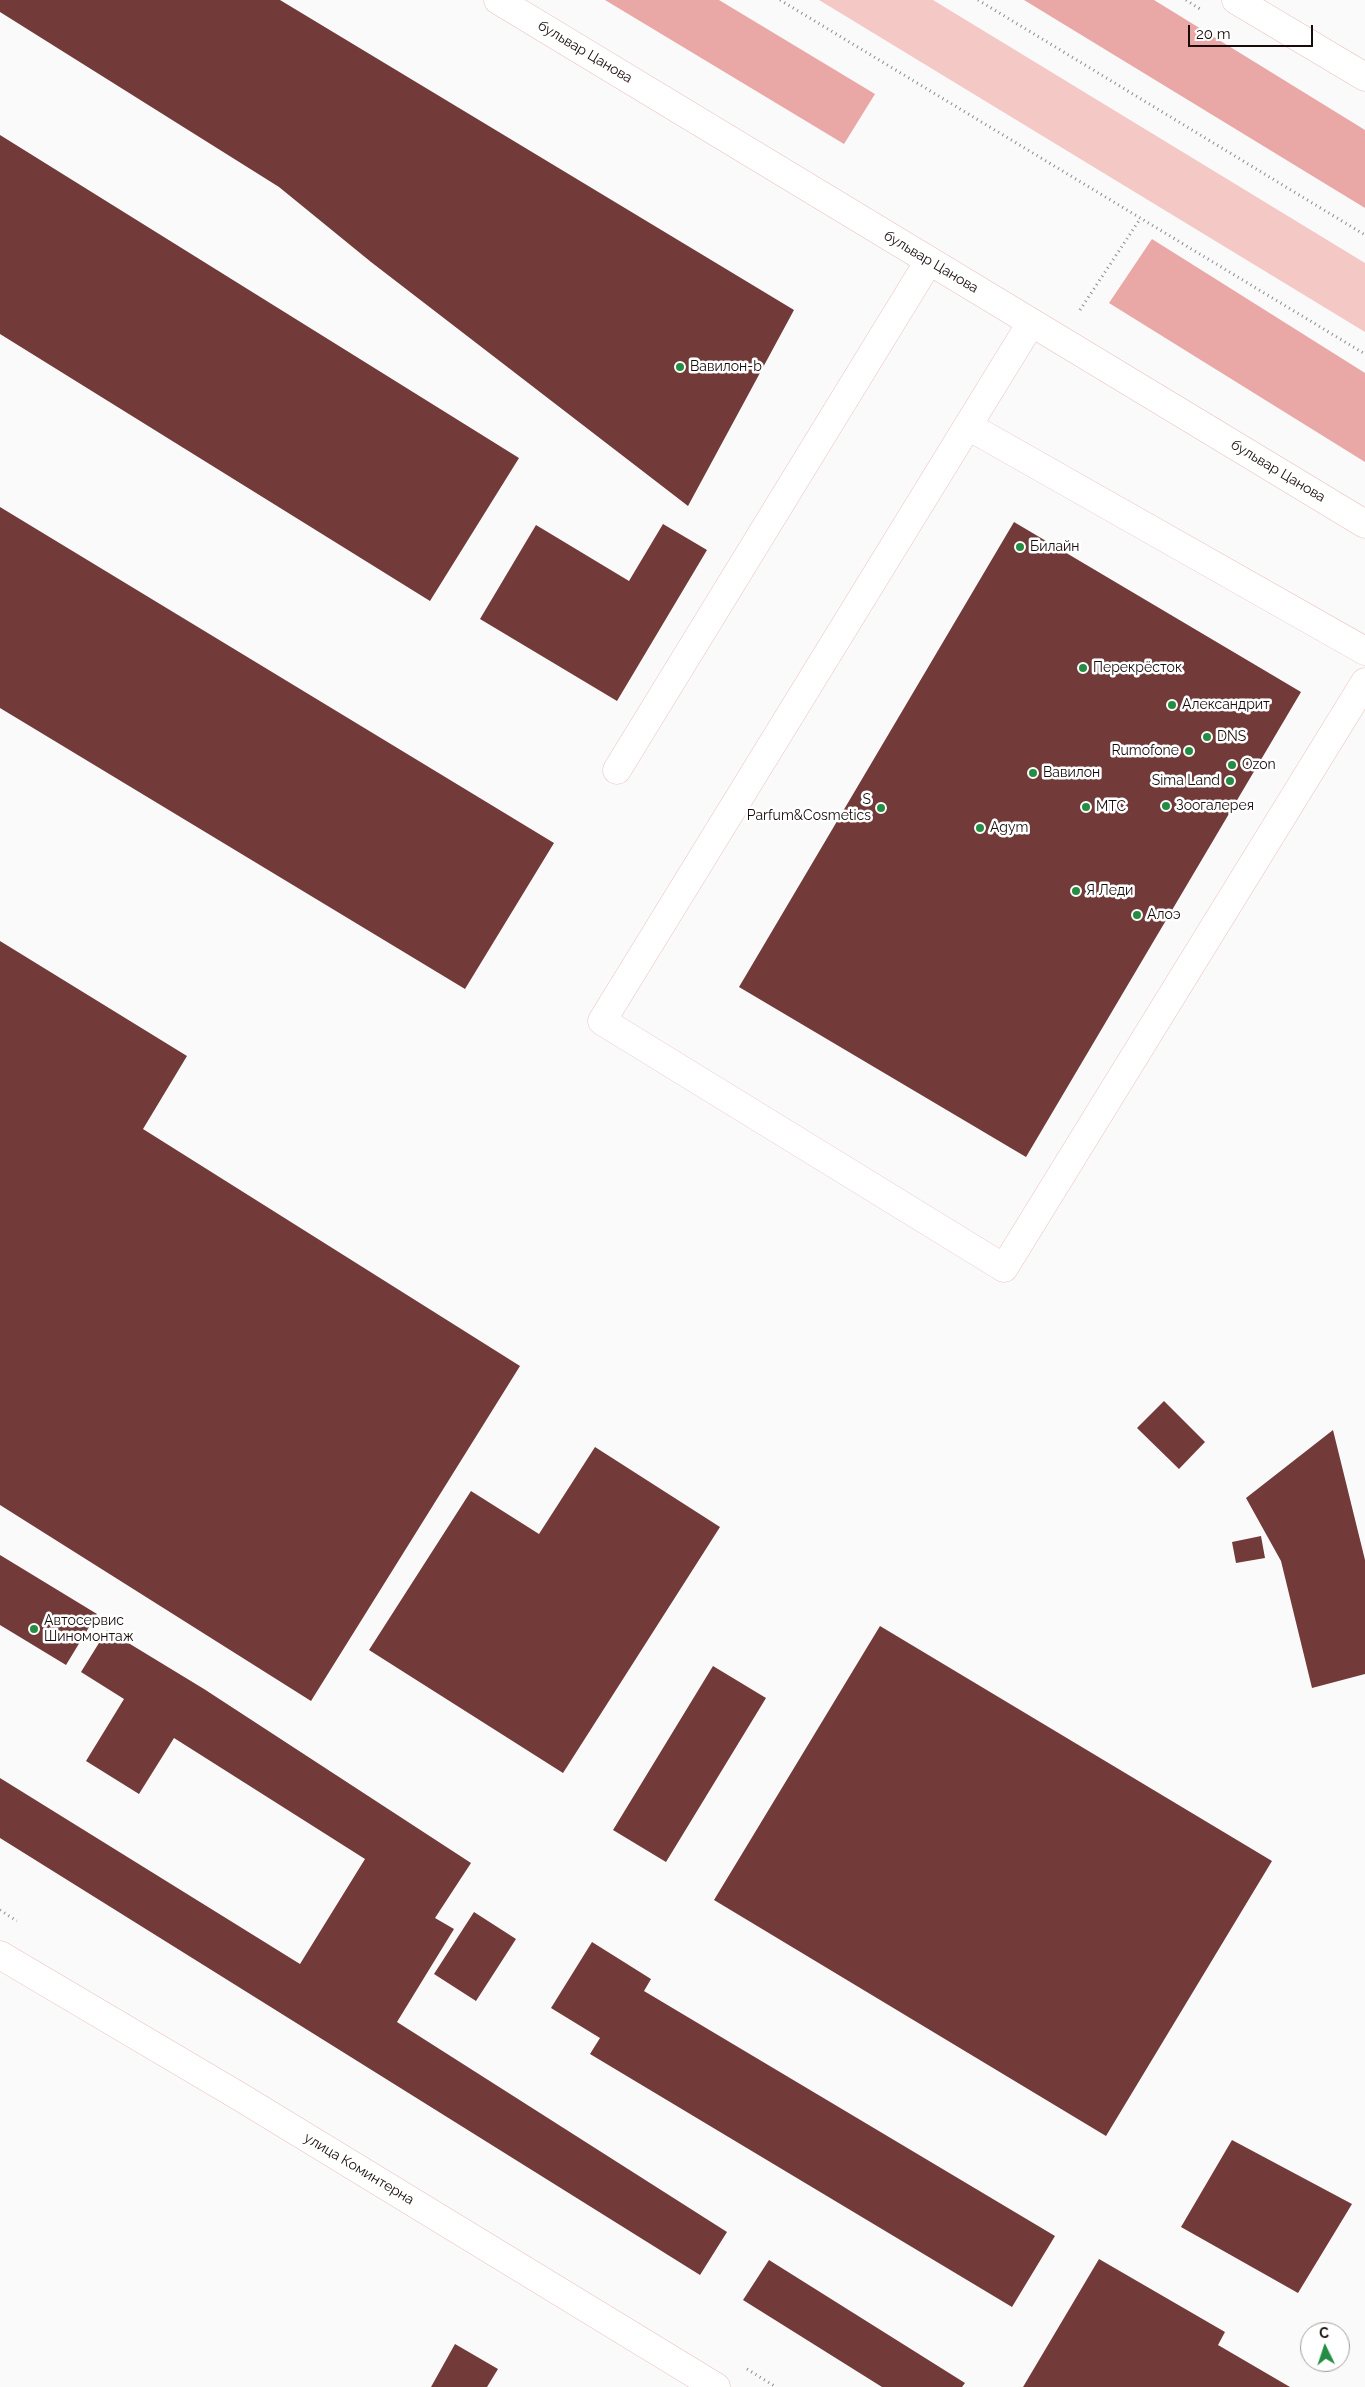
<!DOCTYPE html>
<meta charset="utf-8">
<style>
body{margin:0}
#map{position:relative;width:1365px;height:2387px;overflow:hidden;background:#fafafa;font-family:Raleway,sans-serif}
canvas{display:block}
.north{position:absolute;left:1300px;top:2322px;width:50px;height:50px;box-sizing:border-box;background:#fff;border:1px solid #a39e9d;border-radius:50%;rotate:356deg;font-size:14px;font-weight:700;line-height:20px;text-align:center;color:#180c0b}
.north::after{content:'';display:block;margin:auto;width:18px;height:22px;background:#258d43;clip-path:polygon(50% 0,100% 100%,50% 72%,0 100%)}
.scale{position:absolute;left:1188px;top:25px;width:125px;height:22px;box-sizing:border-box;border:2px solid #180c0b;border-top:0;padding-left:6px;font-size:15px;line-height:18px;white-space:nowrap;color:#180c0b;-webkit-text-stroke:4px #fff;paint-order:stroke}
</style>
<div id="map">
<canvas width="1365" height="2387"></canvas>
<div class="north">С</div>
<div class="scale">20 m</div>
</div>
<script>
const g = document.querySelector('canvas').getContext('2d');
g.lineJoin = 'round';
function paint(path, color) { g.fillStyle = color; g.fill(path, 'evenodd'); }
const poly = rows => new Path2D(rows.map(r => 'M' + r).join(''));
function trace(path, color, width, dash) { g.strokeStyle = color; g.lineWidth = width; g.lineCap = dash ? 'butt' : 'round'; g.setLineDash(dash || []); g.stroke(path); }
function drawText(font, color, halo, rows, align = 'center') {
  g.font = font + ' Raleway,sans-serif'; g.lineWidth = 5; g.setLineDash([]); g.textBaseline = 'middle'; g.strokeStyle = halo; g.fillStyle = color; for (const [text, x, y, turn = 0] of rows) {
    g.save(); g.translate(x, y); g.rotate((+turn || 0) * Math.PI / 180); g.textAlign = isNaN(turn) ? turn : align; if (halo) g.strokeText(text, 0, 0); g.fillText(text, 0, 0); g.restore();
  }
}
paint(poly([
 [819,0,933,0,1365,263,1365,332]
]), '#f4c8c5');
paint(poly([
 [605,0,719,0,875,94,844,144],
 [1024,0,1154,0,1365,130,1365,208],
 [1152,239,1365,373,1365,462,1109,303]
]), '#e9a8a5');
paint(poly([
 [0,0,280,0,794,310,688,506,371,262,279,187,0,12],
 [0,135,519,458,430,601,0,334],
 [0,507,554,843,465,989,0,708],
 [1014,522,1301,692,1026,1157,739,987],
 [663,524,707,550,617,701,480,619,536,525,629,581],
 [0,941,187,1056,143,1129,520,1366,311,1701,0,1505],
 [1164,1401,1205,1442,1179,1469,1137,1428],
 [1333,1430,1365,1560,1365,1674,1312,1688,1281,1561,1246,1498],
 [595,1447,720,1527,563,1773,369,1650,471,1491,539,1534],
 [1261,1536,1265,1558,1236,1563,1232,1542],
 [0,1555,97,1614,66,1665,0,1625],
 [880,1626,1272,1861,1106,2136,714,1900],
 [107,1630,204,1689,471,1863,435,1918,454,1929,397,2022,727,2232,700,2275,0,1838,0,1778,300,1964,365,1859,174,1738,139,1794,86,1761,124,1699,81,1672],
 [713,1666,766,1698,666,1862,613,1830],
 [474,1912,516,1939,476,2001,434,1974],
 [592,1942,651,1979,644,1991,1055,2236,1012,2307,590,2054,600,2038,551,2008],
 [1232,2140,1352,2204,1298,2293,1181,2227],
 [1099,2259,1225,2332,1218,2345,1290,2387,1023,2387],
 [769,2260,965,2383,962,2387,882,2387,743,2300],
 [455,2344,498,2369,487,2387,431,2387]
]), '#723b39');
const minor = poly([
 [498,0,1365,524],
 [1236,0,1365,77],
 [1031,323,602,1021,1004,1268,1365,682],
 [968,426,1365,651],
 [617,770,929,261],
 [0,1955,242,2098,716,2387]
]);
trace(minor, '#e8c2bf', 29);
trace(poly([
 [780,0,1365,354],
 [978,0,1365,235],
 [1186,0,1200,9],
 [1080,310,1140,219],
 [0,1910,17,1921],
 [747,2369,776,2387]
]), '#908a8a', 3, [1, 4]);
trace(minor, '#fff', 28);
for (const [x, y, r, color] of [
 [680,367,5,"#258d43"],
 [1020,547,5,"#258d43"],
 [1083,668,5,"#258d43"],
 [1172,705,5,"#258d43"],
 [1207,737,5,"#258d43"],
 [1189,751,5,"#258d43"],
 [1232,765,5,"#258d43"],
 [1033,773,5,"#258d43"],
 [1230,781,5,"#258d43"],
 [1166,806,5,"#258d43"],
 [1086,807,5,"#258d43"],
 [881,808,5,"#258d43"],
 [980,828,5,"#258d43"],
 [1076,891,5,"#258d43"],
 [1137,915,5,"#258d43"],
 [34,1629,5,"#258d43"]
]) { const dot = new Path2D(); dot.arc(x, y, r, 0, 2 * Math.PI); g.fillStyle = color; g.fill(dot); trace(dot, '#fff', 2); }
drawText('14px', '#180c0b', '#fff', [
 ["бульвар Цанова",585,52,31],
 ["бульвар Цанова",931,262,31],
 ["бульвар Цанова",1278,471,31],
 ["улица Коминтерна",359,2169,31]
]);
drawText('14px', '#180c0b', '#fff', [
 ["Вавилон-b",690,367],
 ["Билайн",1030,547],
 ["Перекрёсток",1093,668],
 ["Александрит",1182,705],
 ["DNS",1217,737],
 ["Rumofone",1179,751,"right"],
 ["Ozon",1242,765],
 ["Вавилон",1043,773],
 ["Sima Land",1220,781,"right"],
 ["S",871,800,"right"],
 ["Parfum&Cosmetics",871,816,"right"],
 ["Зоогалерея",1176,806],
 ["МТС",1096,807],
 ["Agym",990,828],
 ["Я Леди",1086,891],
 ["Алоэ",1147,915],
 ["Автосервис",44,1621],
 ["Шиномонтаж",44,1637]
], 'left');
</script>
